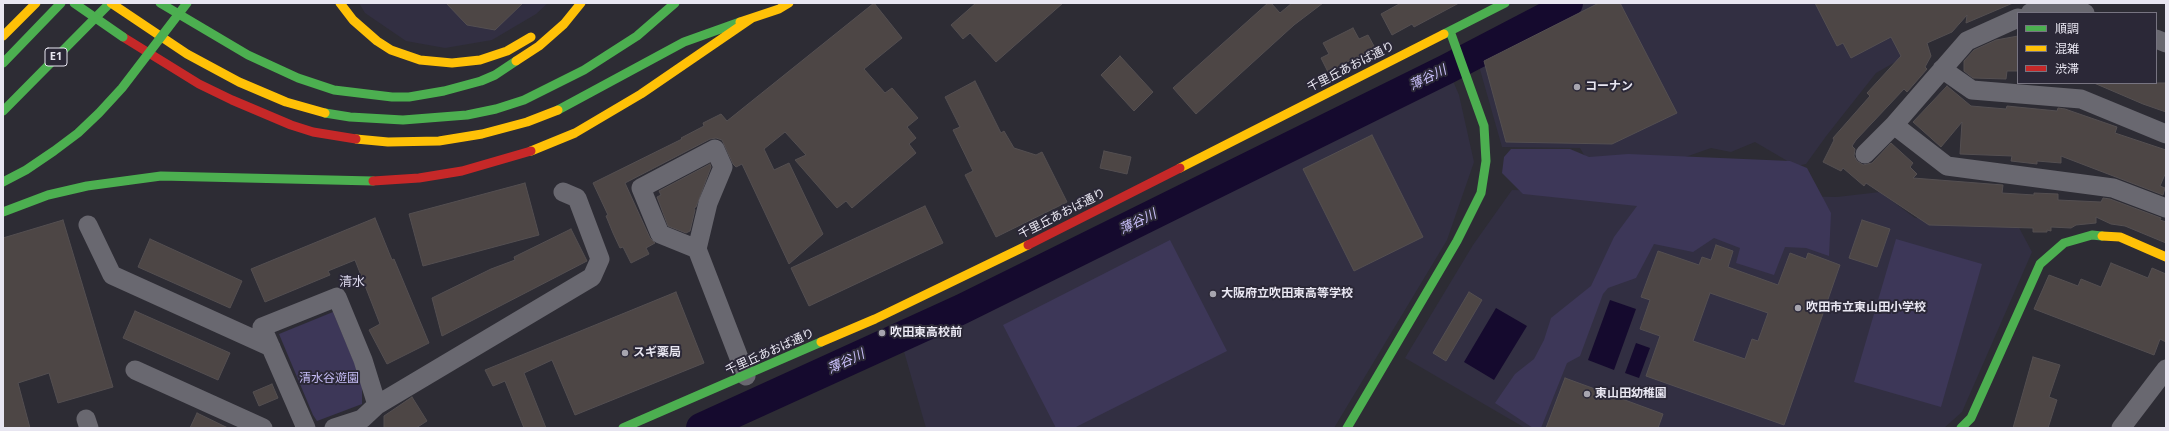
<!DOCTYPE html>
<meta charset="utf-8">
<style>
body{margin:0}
#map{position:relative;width:2169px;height:431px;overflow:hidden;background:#2d2c34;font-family:"Open Sans","Noto Sans JP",sans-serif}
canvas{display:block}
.frame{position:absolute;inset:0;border:4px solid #e8e6f1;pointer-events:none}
.legend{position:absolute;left:2017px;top:12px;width:140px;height:72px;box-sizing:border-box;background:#2b2837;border:1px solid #777481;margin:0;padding:5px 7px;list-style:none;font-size:12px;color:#e8e6f1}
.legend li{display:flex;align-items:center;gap:8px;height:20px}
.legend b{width:20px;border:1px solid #777481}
</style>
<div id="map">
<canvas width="2169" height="431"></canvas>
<div class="frame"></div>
<ul class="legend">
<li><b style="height:5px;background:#4caf50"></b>順調</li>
<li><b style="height:5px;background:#ffc107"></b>混雑</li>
<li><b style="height:5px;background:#c62828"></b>渋滞</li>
</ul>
</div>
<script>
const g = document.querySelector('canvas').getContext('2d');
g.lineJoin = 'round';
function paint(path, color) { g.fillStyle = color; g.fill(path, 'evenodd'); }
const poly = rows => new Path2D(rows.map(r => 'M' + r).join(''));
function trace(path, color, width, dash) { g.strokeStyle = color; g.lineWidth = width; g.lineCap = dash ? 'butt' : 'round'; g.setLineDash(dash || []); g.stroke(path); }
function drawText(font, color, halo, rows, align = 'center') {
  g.font = font + ' "Open Sans","Noto Sans JP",sans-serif'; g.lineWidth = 4; g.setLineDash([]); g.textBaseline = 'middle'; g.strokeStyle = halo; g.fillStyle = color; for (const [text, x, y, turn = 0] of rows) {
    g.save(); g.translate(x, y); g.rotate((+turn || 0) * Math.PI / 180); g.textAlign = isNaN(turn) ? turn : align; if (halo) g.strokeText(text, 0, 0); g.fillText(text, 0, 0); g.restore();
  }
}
paint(poly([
 [359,3,548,3,536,14,492,40,445,48,406,41,365,13],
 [1583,3,1945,3,1904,57,1876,73,1827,135,1806,164,1796,166,1755,142,1731,152,1711,148,1660,166,1591,167,1580,148,1502,147,1477,59],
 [1450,74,1459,95,1474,162,1447,240,1334,428,926,428,903,348],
 [1512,190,1837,197,1880,192,1915,218,2016,222,2032,252,1962,412,1944,428,1525,428,1405,358,1473,245]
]), '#322f42');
paint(poly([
 [1511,149,1570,149,1589,157,1628,154,1790,161,1807,168,1831,213,1829,256,1806,248,1785,247,1774,275,1736,263,1740,248,1714,238,1693,252,1654,244,1636,278,1608,288,1603,294,1580,356,1567,363,1541,428,1533,428,1495,403,1515,374,1534,359,1544,340,1551,318,1591,286,1614,237,1637,206,1523,194,1502,173,1504,157],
 [1896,239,1982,264,1941,407,1854,382],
 [1170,240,1227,351,1074,428,1056,428,1003,325],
 [333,312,362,381,362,404,317,421,313,415,279,334]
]), '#3d3758');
paint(poly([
 [1610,300,1636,309,1614,370,1588,360],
 [1496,308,1527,326,1494,380,1464,362],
 [1636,343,1650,348,1639,378,1625,373]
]), '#150a2e');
trace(poly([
 [701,428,962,309,1447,69,1560,10,1568,3]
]), '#150a2e', 30);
const building = poly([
 [446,3,523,3,495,30,467,25,446,3],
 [874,3,902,38,864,69,885,93,892,88,918,118,907,127,916,138,909,144,916,153,852,208,846,201,837,208,795,160,806,155,785,132,764,149,774,170,789,163,823,234,789,264,742,164,736,167,733,164,722,140,716,138,710,139,625,183,650,238,655,243,646,248,649,254,631,263,623,247,620,248,613,233,606,216,608,215,593,183,682,139,681,138,704,126,703,123,721,114,727,121,874,3],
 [976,3,1063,3,996,62,970,33,963,39,951,25,976,3],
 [1268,3,1271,3,1280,13,1292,3,1323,3,1294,25,1196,114,1173,88,1268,3],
 [1401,3,1459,3,1414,27,1412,24,1392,35,1381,14,1401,3],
 [1599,3,1620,3,1677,113,1612,144,1506,142,1484,61,1599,3],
 [1815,3,2013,3,1966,23,1967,15,1952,32,1927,43,1931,56,1925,67,1927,69,1907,92,1904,89,1856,140,1852,146,1855,149,1854,156,1857,161,1863,165,1872,163,1891,143,1913,163,1910,167,1917,174,1913,178,2003,185,2002,193,2034,195,2034,193,2058,194,2058,200,2101,202,2103,198,2110,199,2161,218,2160,220,2166,222,2166,243,2125,226,2111,224,2096,217,2096,223,2076,225,2071,228,2051,227,2051,231,2047,230,2047,232,2033,232,2033,228,1929,225,1866,183,1864,186,1843,168,1841,171,1823,162,1834,140,1833,138,1870,96,1867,93,1901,56,1891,37,1851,58,1843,43,1837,46,1815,3],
 [1353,28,1359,39,1368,35,1375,48,1328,72,1321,58,1329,54,1323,43,1353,28],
 [2018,36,2018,71,2007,71,2006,79,1973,78,1964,71,1964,61,1974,50,1996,40,2018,36],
 [1120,56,1153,92,1134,111,1101,75,1120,56],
 [975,81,1001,133,1004,131,1014,148,1036,155,1042,152,1067,202,996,237,965,175,973,171,953,130,960,127,945,97,975,81],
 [2094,83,2166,83,2166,112,2143,104,2094,83],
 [1947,86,1971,106,2006,109,2007,106,2057,111,2058,108,2065,109,2117,127,2115,133,2166,150,2166,172,2160,186,2165,188,2163,195,2061,156,2061,163,2037,161,2037,164,2011,161,2012,156,1960,154,1962,122,1941,147,1913,122,1947,86],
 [1372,135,1423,237,1354,271,1303,169,1372,135],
 [1104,151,1131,157,1127,174,1100,168,1104,151],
 [710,164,711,167,696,207,694,208,695,210,690,231,686,233,668,226,657,197,661,195,659,191,710,164],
 [525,183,539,235,423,266,409,214,525,183],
 [925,206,943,243,809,306,791,268,925,206],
 [375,218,392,260,394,259,429,343,387,364,369,330,380,324,355,260,328,271,330,275,265,302,251,269,375,218],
 [63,220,113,387,58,403,49,373,18,383,30,428,3,428,3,238,63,220],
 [1862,220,1890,229,1877,267,1849,258,1862,220],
 [571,229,587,261,442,336,432,298,491,269,515,260,514,257,571,229],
 [150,239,242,281,230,308,138,267,150,239],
 [1716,245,1733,251,1728,267,1778,285,1790,253,1806,259,1808,253,1840,265,1784,425,1646,376,1660,336,1640,329,1650,300,1641,297,1658,251,1699,265,1702,257,1711,260,1716,245],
 [1710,293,1768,313,1758,341,1752,339,1745,359,1693,341,1710,293],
 [2111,263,2148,278,2152,268,2166,274,2166,342,2160,339,2154,355,2034,309,2049,275,2078,286,2081,279,2101,287,2111,263],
 [676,292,704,363,575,415,552,360,524,373,546,428,524,428,505,381,493,386,485,370,676,292],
 [1469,292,1482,300,1446,361,1433,353,1469,292],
 [135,311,230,353,218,380,123,338,135,311],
 [2033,357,2060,365,2049,397,2057,400,2048,428,2013,428,2033,357],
 [1565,378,1663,414,1658,428,1546,428,1565,378],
 [272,384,278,398,259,406,253,392,272,384],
 [412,397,427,421,416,428,384,428,384,416,412,397],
 [197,413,228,428,190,428,197,413]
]);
paint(building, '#4d4645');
trace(building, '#544f51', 1);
trace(poly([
 [2059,3,2085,13],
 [2030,13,2052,3],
 [2018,18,1967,41,1894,125,1947,166,2113,188,2166,208],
 [2156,39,2166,43],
 [1942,69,1972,90,2081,99,2166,134],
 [1865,154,1894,125],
 [88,225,112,275,271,347],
 [697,249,660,234,641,188,715,149,723,167,708,203,697,249,746,376],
 [135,370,263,428],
 [377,405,592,277,600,259,577,198,563,192],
 [86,419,89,428],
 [306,428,262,327,337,297,363,360,377,405,362,419,334,428],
 [2121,428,2166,369]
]), '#696870', 19);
trace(poly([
 [160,3,248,55,298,78,334,90,392,97,409,97,444,91,481,81,495,75,516,61],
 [1444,34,1505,3],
 [3,63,61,3],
 [558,110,684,42,740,22],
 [3,111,109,4],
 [325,113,350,117,403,120,467,115,496,109,524,100,584,70,637,36,675,3],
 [3,212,48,195,87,186,161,176,373,181],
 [623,428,821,342],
 [1347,428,1457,241,1481,193,1486,161,1484,126,1450,31],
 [1961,428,1971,418,2040,264,2064,243,2092,235,2102,236]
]), '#4caf50', 9);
trace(poly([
 [111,3,187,54,239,82,286,102,325,113],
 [340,3,353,20,377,41,391,50,420,60,452,63,480,60,507,51,531,37],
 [740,22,779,9,789,3],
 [3,36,36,3],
 [516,61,539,46,564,24,581,3],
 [356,139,388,142,439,141,482,134,527,122,558,110],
 [531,151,575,133,641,94,752,18],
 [1180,168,1444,34],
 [2102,236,2120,237,2166,257],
 [821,342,875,319,1028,245]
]), '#ffc107', 9);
trace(poly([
 [123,37,199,84,232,100,291,125,313,132,356,139],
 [373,181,419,178,462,171,531,151],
 [1028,245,1180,168]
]), '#c62828', 9);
trace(poly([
 [74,3,123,37],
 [3,182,26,170,54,151,78,133,99,113,122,88,187,3]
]), '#4caf50', 9);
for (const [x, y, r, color] of [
 [1577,87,4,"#a7a5af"],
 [1213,294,4,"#a7a5af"],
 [1798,308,4,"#a7a5af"],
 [882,333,4,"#a7a5af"],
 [625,353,4,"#a7a5af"],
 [1587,394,4,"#a7a5af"]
]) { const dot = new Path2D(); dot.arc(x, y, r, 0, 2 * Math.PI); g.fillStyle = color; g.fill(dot); trace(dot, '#2b2837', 1.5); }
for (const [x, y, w] of [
 [56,57,22]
]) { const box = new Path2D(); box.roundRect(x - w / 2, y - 9, w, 18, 3); g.fillStyle = '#2b2837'; g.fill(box); trace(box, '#e8e6f1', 1); }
drawText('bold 11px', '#e8e6f1', null, [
 ["E1",56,57]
]);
drawText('12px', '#e8e6f1', '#2b2837', [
 ["千里丘あおば通り",1351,67,-27],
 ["千里丘あおば通り",1062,214,-27],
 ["千里丘あおば通り",770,352,-24]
]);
drawText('bold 12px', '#e8e6f1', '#2b2837', [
 ["コーナン",1585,87],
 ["大阪府立吹田東高等学校",1221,294],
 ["吹田市立東山田小学校",1806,308],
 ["吹田東高校前",890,333],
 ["スギ薬局",633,353],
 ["東山田幼稚園",1595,394]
], 'left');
drawText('12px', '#c6bdf7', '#2b2837', [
 ["清水谷遊園",329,379]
]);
drawText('italic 13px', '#cac0fb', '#2b2837', [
 ["薄谷川",1428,78,-26],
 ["薄谷川",1138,222,-26],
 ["薄谷川",846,362,-25]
]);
drawText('13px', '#dbd8ec', '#2b2837', [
 ["清水",352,282]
]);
</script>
